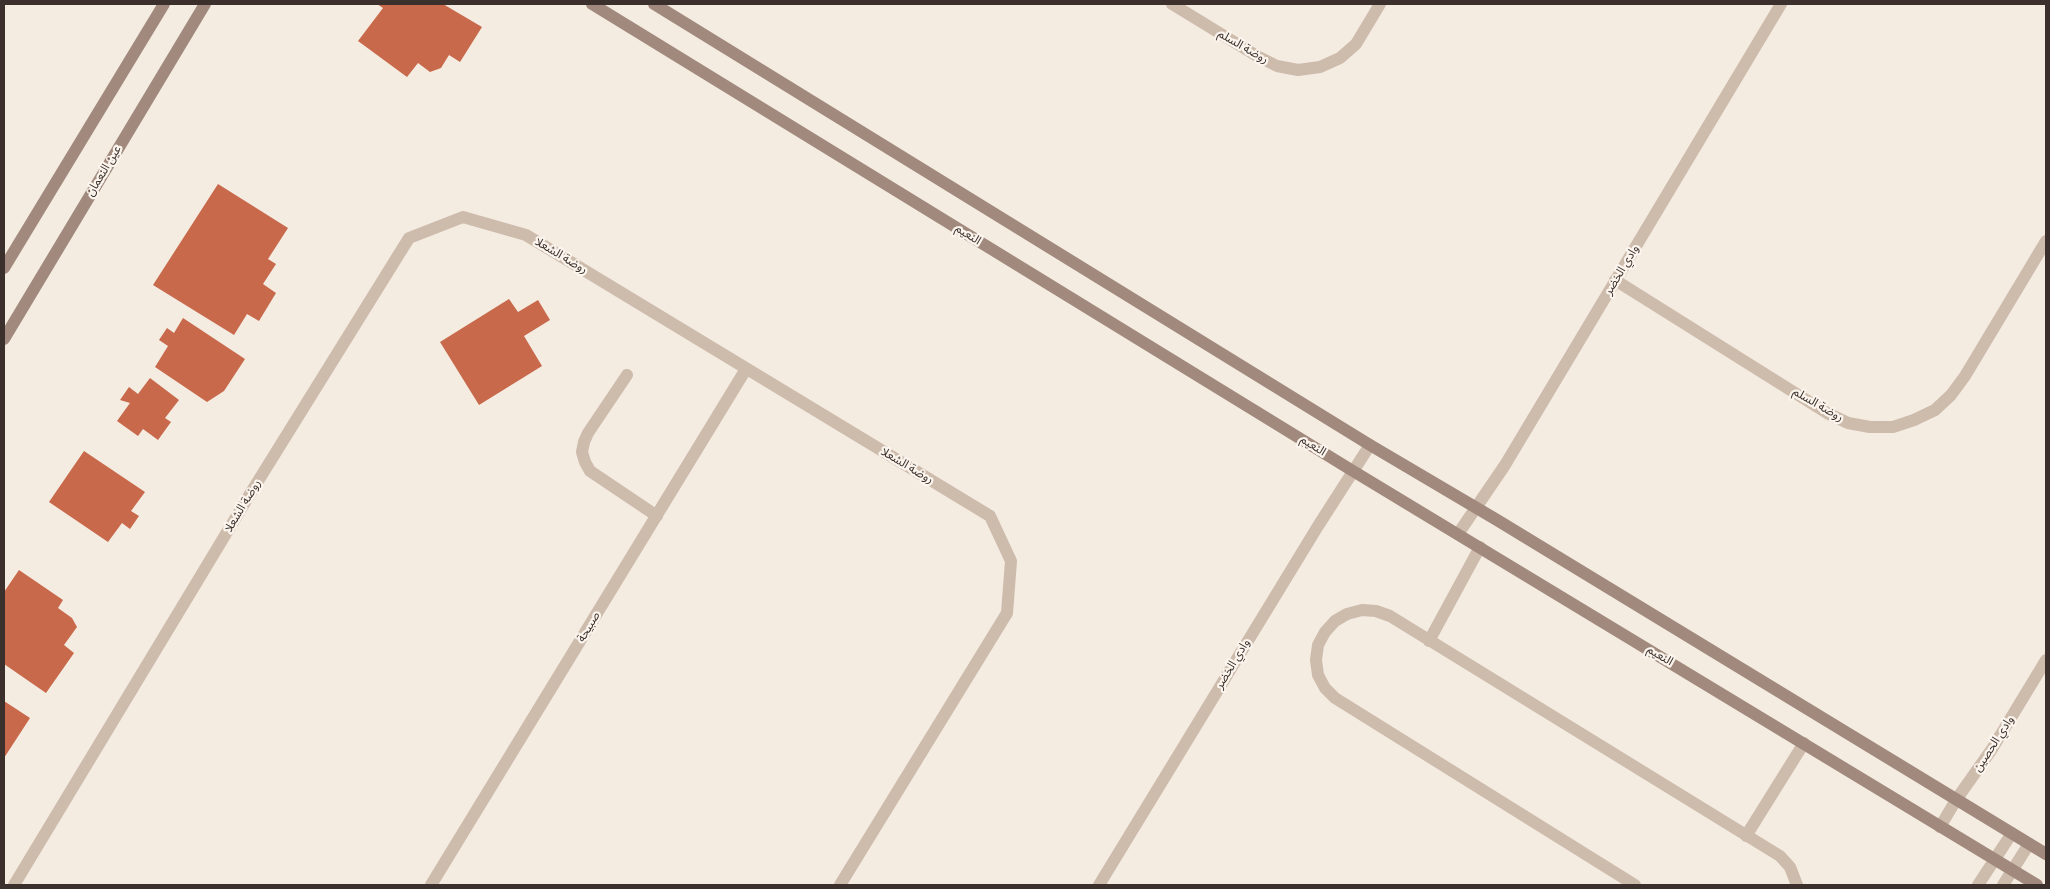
<!DOCTYPE html>
<meta charset="utf-8">
<style>
body{margin:0}
#map{position:relative;width:2050px;height:889px;overflow:hidden;background:#f4ebe1;font-family:Signika,sans-serif}
canvas{display:block}
.frame{position:absolute;inset:0;border:5px solid #3b302b;pointer-events:none}
</style>
<div id="map">
<canvas width="2050" height="889"></canvas>
<div class="frame"></div>
</div>
<script>
const g = document.querySelector('canvas').getContext('2d');
g.lineJoin = 'round';
function paint(path, color) { g.fillStyle = color; g.fill(path, 'evenodd'); }
const poly = rows => new Path2D(rows.map(r => 'M' + r).join(''));
function trace(path, color, width, dash) { g.strokeStyle = color; g.lineWidth = width; g.lineCap = dash ? 'butt' : 'round'; g.setLineDash(dash || []); g.stroke(path); }
function drawText(font, color, halo, rows, align = 'center') {
  g.font = font + ' Signika,"Noto Sans Arabic",sans-serif'; g.lineWidth = 4.5; g.setLineDash([]); g.textBaseline = 'middle'; g.strokeStyle = halo; g.fillStyle = color; for (const [text, x, y, turn = 0] of rows) {
    g.save(); g.translate(x, y); g.rotate((+turn || 0) * Math.PI / 180); g.textAlign = isNaN(turn) ? turn : align; if (halo) g.strokeText(text, 0, 0); g.fillText(text, 0, 0); g.restore();
  }
}
paint(poly([
 [377,4,443,4,482,27,460,62,449,55,441,68,430,72,418,63,407,77,358,41,383,8],
 [218,184,288,228,268,259,276,264,263,284,276,293,259,321,247,314,234,335,153,285],
 [509,299,518,312,538,300,550,320,524,336,542,366,479,405,440,342],
 [183,318,245,359,224,391,207,402,155,367,168,346,159,340,167,328,174,333],
 [150,378,179,400,165,418,171,422,158,440,143,429,138,436,117,421,130,403,120,400,129,387,138,394],
 [84,451,145,492,131,511,139,516,130,529,122,523,108,542,49,502],
 [19,570,63,600,58,608,72,618,77,627,64,645,74,653,46,693,4,664,4,592],
 [4,701,30,718,4,758]
]), '#c8694b');
trace(poly([
 [627,375,588,433,584,442,582,452,585,462,590,471,657,516],
 [1429,641,1480,547],
 [1746,836,1804,743],
 [1635,885,1335,698,1325,688,1318,675,1316,660,1318,645,1325,632,1335,621,1347,614,1362,610,1376,611,1390,616,1780,856,1790,867,1797,885]
]), '#cdbbac', 12);
trace(poly([
 [1172,4,1257,56,1277,66,1298,70,1320,67,1340,58,1356,44,1380,4],
 [1615,280,1827,413,1848,423,1870,427,1893,427,1914,420,1935,410,1951,395,1965,376,2046,241],
 [1458,534,1505,465,1781,4],
 [1940,827,1956,800,1992,749,2046,660],
 [14,885,250,494,409,238,463,217,526,235,990,516,1011,561,1007,613,840,885],
 [431,885,746,369],
 [1099,885,1318,526,1370,445],
 [1978,885,2012,833],
 [2003,885,2029,844]
]), '#cdbbac', 12);
trace(poly([
 [592,4,1353,471,2037,885],
 [654,4,1370,445,1497,520,2046,854],
 [4,268,164,4],
 [4,339,205,4]
]), '#a18a7d', 12);
drawText('12px', '#3b302b', '#fbf5ee', [
 ["روضة السلم",1243,47,30],
 ["عين النعمان",104,171,-59],
 ["النعيم",968,235,32],
 ["روضة الشعلا",561,256,31],
 ["وادي الخضر",1622,270,-59],
 ["روضة السلم",1818,405,30],
 ["النعيم",1313,446,32],
 ["روضة الشعلا",907,466,31],
 ["روضة الشعلا",243,506,-59],
 ["صبيحة",589,627,-59],
 ["النعيم",1660,656,31],
 ["وادي الخضر",1233,664,-59],
 ["وادي الحصين",1994,744,-57]
]);
</script>
